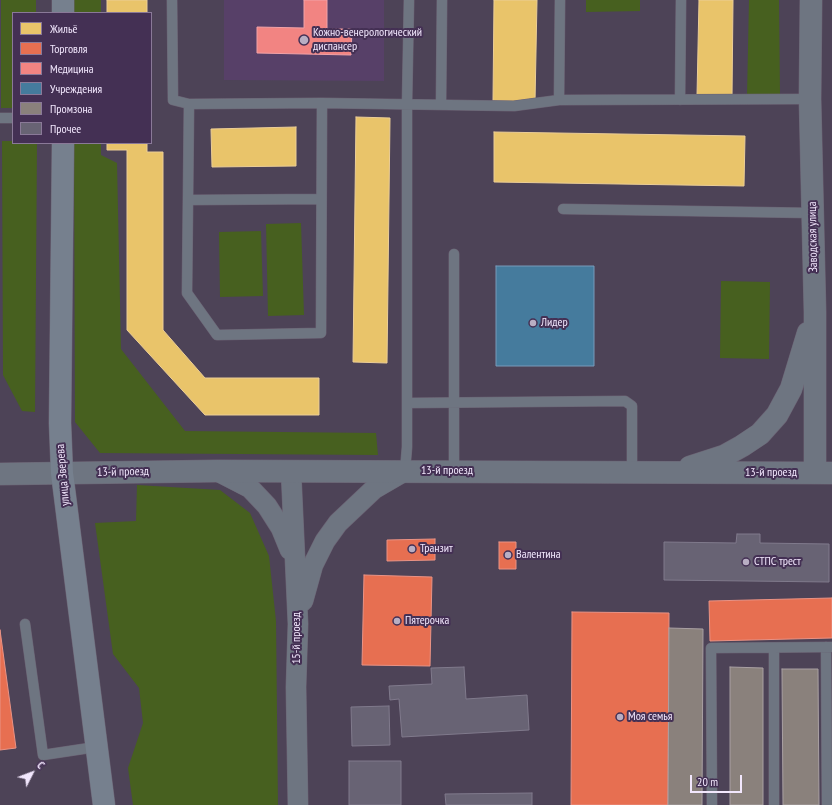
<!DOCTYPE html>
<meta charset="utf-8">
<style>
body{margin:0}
#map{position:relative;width:832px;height:805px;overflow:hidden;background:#4d4357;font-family:"PT Sans Narrow",sans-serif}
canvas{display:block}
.legend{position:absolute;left:12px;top:12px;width:140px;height:132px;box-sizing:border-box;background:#443054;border:1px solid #8a7998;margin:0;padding:5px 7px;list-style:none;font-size:12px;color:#f2e7fd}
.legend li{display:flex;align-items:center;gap:8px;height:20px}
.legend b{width:20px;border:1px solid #8a7998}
.north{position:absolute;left:12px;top:753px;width:40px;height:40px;-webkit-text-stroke:3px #443054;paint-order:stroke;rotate:48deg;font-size:11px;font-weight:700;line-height:16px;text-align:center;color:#f2e7fd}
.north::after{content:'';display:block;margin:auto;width:14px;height:18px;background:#f2e7fd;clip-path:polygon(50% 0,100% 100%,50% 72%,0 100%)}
.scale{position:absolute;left:690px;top:775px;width:52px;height:18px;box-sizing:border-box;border:2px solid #f2e7fd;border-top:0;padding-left:5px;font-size:12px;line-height:14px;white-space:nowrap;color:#f2e7fd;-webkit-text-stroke:3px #443054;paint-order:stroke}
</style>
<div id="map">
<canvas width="832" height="805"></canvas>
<ul class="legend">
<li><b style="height:11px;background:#e9c46a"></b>Жильё</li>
<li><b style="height:11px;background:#e76f51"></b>Торговля</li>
<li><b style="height:11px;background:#f28482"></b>Медицина</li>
<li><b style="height:11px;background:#457b9d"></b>Учреждения</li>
<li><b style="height:11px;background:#8a817c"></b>Промзона</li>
<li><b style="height:11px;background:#686374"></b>Прочее</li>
</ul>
<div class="north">С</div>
<div class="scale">20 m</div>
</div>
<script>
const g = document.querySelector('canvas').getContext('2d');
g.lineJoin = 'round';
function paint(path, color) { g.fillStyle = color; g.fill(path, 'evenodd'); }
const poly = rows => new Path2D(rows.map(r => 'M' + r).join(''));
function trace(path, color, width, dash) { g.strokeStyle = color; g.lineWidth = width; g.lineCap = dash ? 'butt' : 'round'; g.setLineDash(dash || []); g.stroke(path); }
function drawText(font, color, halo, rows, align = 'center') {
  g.font = font + ' "PT Sans Narrow",sans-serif'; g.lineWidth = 4; g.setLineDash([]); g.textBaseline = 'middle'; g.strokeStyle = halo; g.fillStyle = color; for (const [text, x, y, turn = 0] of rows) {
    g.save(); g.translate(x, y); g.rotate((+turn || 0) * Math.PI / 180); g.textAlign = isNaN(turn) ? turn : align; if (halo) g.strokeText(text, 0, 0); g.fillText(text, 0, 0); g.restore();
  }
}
paint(poly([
 [224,0,384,0,384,81,224,80]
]), '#574068');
paint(poly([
 [1,0,36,0,36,13,13,13,13,108,1,108],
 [74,0,101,0,101,13,74,13],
 [586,0,640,0,640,11,586,12],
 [749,0,779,0,780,95,747,96],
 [2,141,13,141,13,143,37,143,35,412,22,411,3,375],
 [74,143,101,143,101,155,117,163,121,349,185,431,376,433,378,455,100,453,75,422],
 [301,223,304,315,268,316,266,224],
 [261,231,263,296,220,297,219,232],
 [721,281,770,282,769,359,720,358],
 [137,485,220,490,250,513,269,556,276,621,278,805,133,805,128,768,143,723,139,688,113,654,95,523,136,521]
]), '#47601f');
const homes = poly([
 [107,0,147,0,147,13,107,13,107,0],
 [494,0,537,0,535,102,493,101,494,0],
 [699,0,733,0,732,97,697,96,699,0],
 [356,117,390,118,387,363,353,362,356,117],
 [296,127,296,166,212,167,211,129,296,127],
 [494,132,745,136,744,186,494,182,494,132],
 [107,143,147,143,147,152,163,152,163,330,205,378,319,378,319,415,205,415,127,330,127,150,107,150,107,143]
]);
paint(homes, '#e9c46a');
trace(homes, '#ecce96', 1);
const shops = poly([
 [435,539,435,560,387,561,387,540,435,539],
 [499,542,516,542,516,569,499,569,499,542],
 [364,575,432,577,430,666,362,665,364,575],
 [832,598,832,638,710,641,709,601,832,598],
 [572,612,669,613,668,805,571,805,572,612],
 [0,630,16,748,0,750,0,630]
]);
paint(shops, '#e76f51');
trace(shops, '#ea9385', 1);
const health = poly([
 [304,0,327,0,327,29,352,29,351,55,257,53,257,27,304,28,304,0]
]);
paint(health, '#f28482');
trace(health, '#f2a2a7', 1);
const public = poly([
 [496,266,594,266,594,366,496,366,496,266]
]);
paint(public, '#457b9d');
trace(public, '#799bba', 1);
const industry = poly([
 [669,628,703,629,702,805,668,805,669,628],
 [730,667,763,668,763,805,730,805,730,667],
 [782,669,818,669,819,805,783,805,782,669]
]);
paint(industry, '#8a817c');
trace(industry, '#a9a0a3', 1);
const building = poly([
 [737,534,760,534,760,543,829,544,829,582,664,580,664,542,736,543,737,534],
 [464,667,466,699,527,695,529,730,402,737,399,699,390,700,389,686,432,684,431,668,464,667],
 [389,706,390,745,352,746,351,707,389,706],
 [349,761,401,761,401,805,349,805,349,761],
 [532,793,532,805,446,805,445,794,532,793]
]);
paint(building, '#686374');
trace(building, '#807a8c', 1);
const service = poly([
 [172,0,173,100,189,104,322,103,321,333,217,335,187,293,189,104],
 [559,100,560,0],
 [680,100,681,0],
 [322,103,514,106,559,100,810,99],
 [441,105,442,0],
 [0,118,13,118],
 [188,200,321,199],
 [563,209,813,213],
 [454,254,454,471],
 [407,403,625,401,632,406,632,472],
 [405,471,407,447,407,104,409,0],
 [25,624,43,755,96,747],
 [826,647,827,805],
 [774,649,774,805],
 [712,805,711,648,832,647]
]);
const minor = poly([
 [217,471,250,488,267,506,281,528,290,550],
 [291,471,298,624,296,687,298,805],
 [303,601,313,565,325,541,338,523,374,489,405,471]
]);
const tertiary = poly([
 [811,0,810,99,815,312,815,473],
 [690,467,724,456,742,446,760,434,777,415,791,389,808,333],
 [0,474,217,471,832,473]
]);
const secondary = poly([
 [63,13,63,0],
 [63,143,60,423,62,473,104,805]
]);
trace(service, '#6b6273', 11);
trace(minor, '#6b6273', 21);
trace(tertiary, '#6b6273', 23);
trace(secondary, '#6b6273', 23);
trace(service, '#6e7581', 10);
trace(minor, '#6e7581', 20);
trace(tertiary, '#6e7581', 22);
trace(secondary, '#76808e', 22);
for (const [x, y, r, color] of [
 [304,40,5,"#b8aec3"],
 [533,323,4,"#b8aec3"],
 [412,549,4,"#b8aec3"],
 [508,555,4,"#b8aec3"],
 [746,562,4,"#b8aec3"],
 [397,621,4,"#b8aec3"],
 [620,717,4,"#b8aec3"]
]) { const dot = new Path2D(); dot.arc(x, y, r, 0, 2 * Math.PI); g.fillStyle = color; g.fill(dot); trace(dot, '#443054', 1.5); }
drawText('12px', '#f2e7fd', '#443054', [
 ["Кожно-венерологический",313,33],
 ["диспансер",313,47],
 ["Лидер",541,323],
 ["Транзит",420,549],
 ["Валентина",516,555],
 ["СТПС трест",754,562],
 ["Пятерочка",405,621],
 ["Моя семья",628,717]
], 'left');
drawText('12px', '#f2e7fd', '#443054', [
 ["Заводская улица",813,237,-91],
 ["13-й проезд",447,471],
 ["13-й проезд",123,472,-1],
 ["13-й проезд",771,473],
 ["улица Зверева",63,475,-95],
 ["15-й проезд",297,638,-90]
]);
</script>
